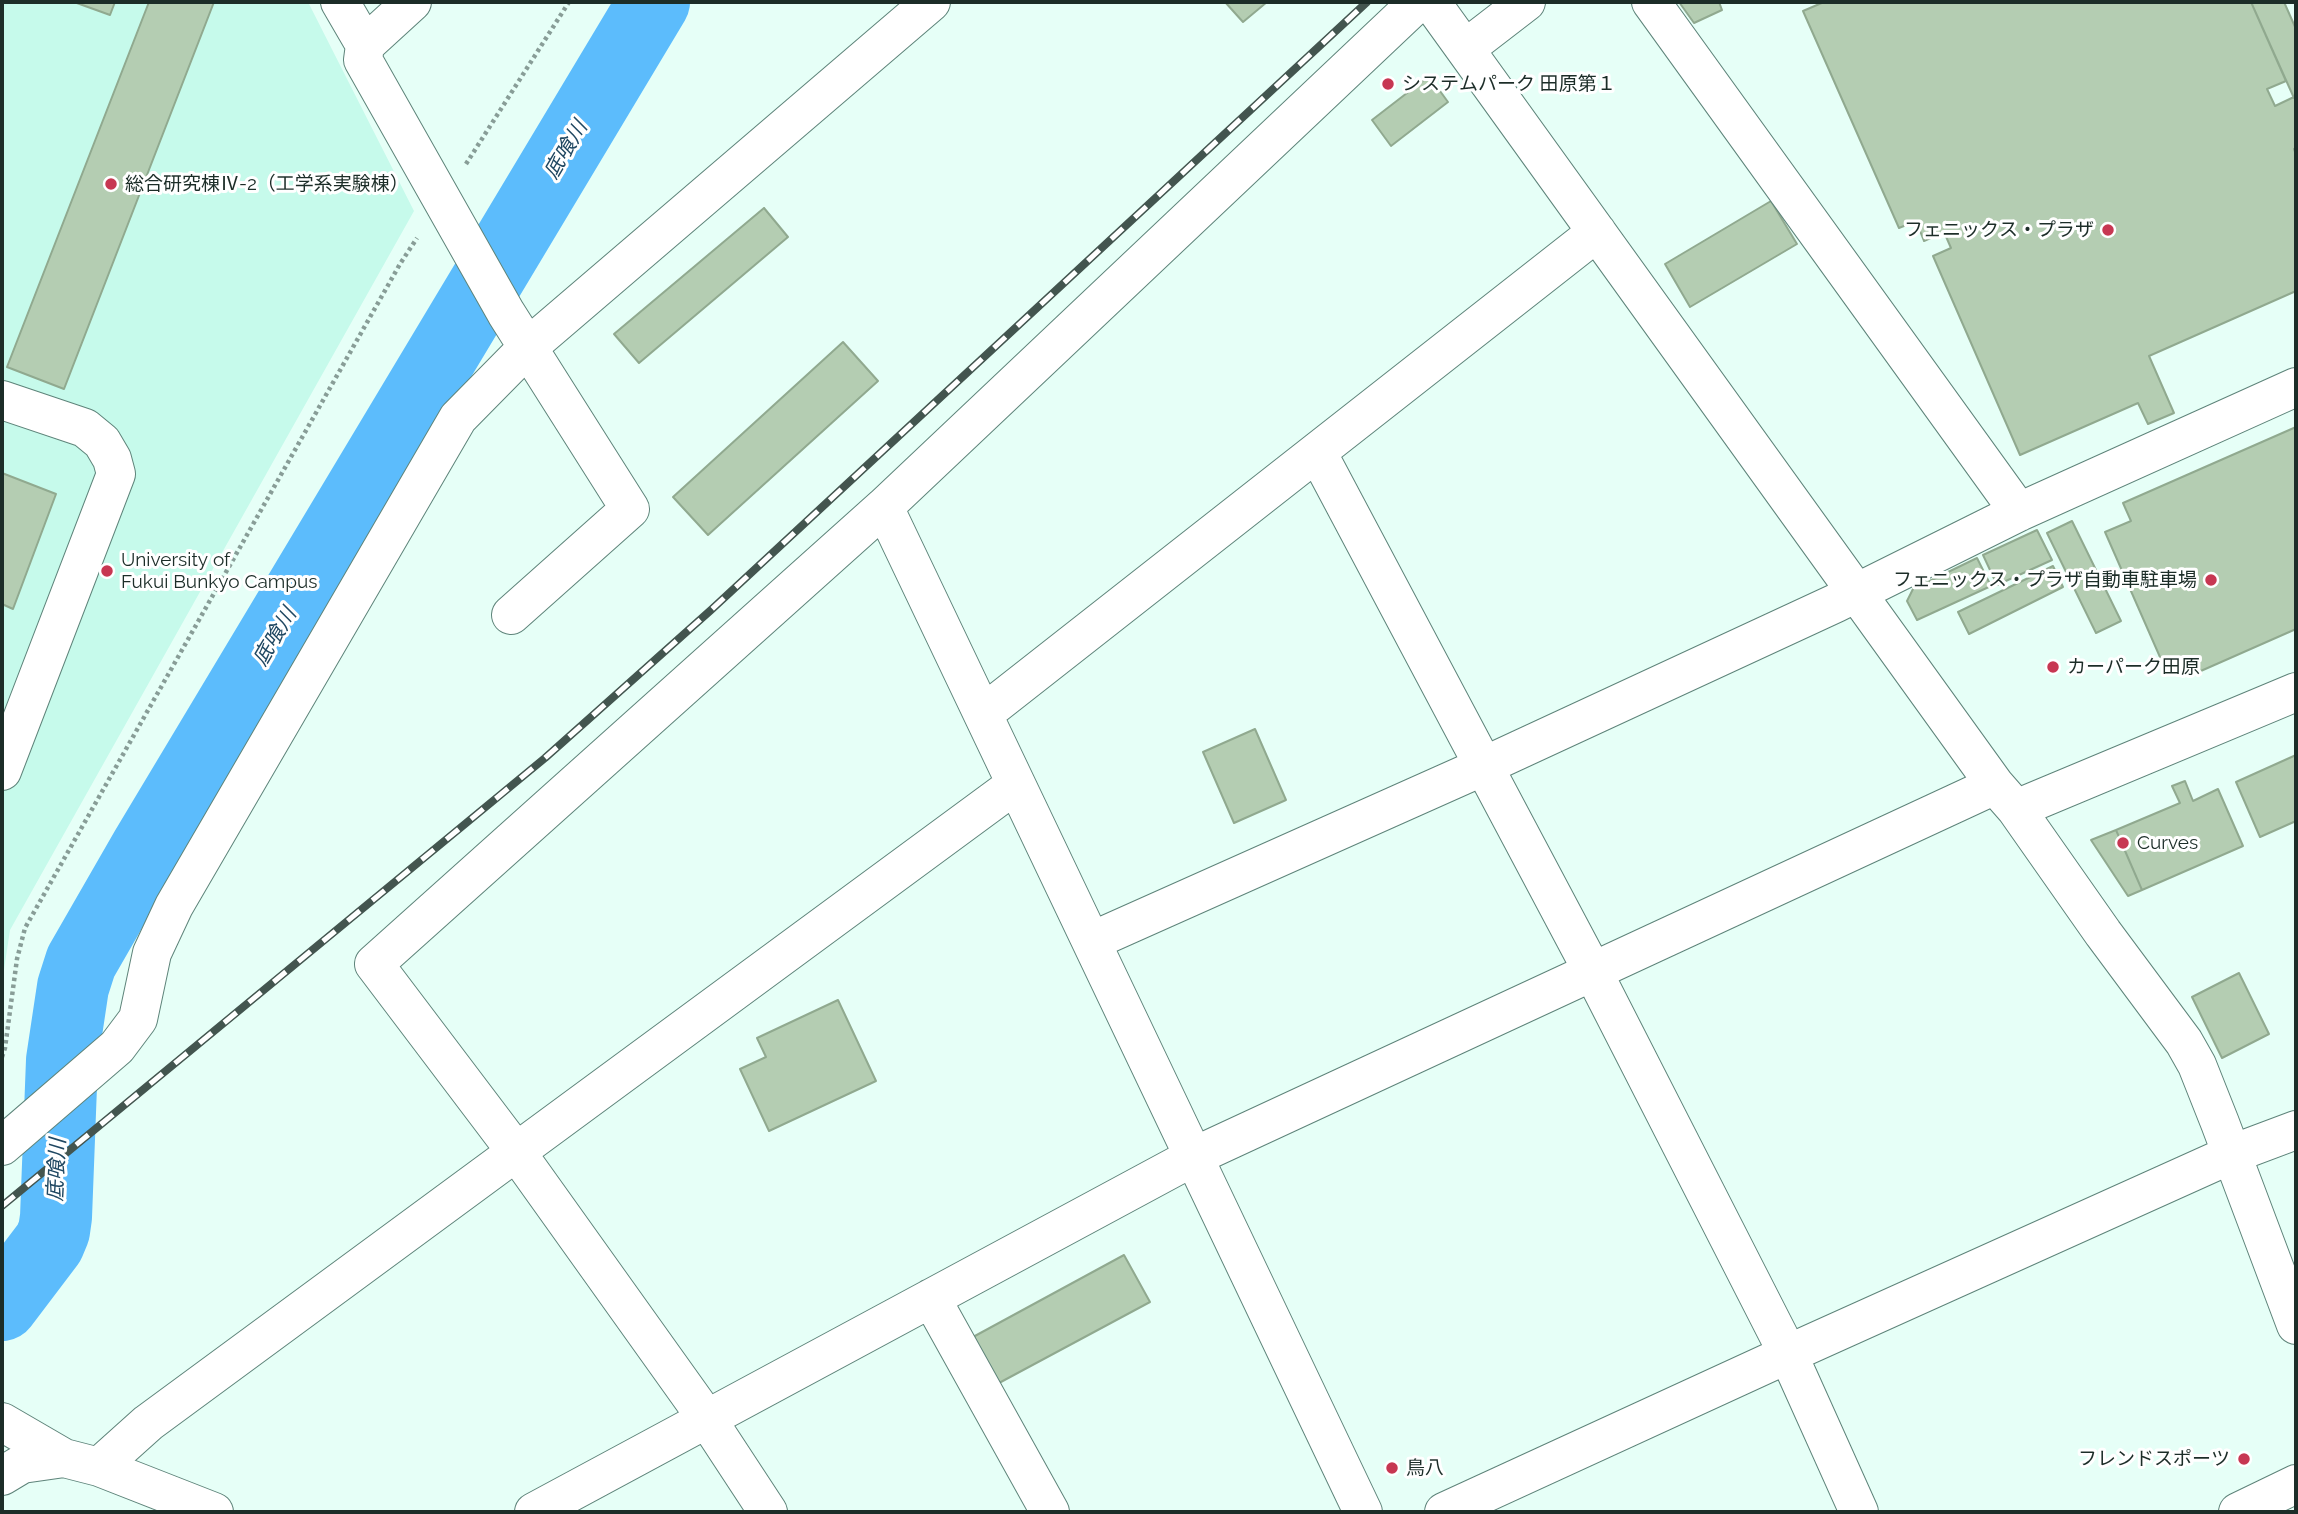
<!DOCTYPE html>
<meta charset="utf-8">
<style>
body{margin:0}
#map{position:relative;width:2298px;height:1514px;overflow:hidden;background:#e6fff7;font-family:Raleway,sans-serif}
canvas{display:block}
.frame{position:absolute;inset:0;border:4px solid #1c2d28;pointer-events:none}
</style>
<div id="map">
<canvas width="2298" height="1514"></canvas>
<div class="frame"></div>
</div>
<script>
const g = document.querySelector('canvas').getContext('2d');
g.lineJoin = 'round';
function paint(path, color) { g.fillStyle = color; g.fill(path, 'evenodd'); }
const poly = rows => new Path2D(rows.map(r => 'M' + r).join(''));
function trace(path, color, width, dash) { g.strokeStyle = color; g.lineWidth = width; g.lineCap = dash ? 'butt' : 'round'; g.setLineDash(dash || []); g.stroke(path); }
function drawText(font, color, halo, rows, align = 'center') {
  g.font = font + ' Raleway,"Noto Sans JP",sans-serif'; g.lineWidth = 6; g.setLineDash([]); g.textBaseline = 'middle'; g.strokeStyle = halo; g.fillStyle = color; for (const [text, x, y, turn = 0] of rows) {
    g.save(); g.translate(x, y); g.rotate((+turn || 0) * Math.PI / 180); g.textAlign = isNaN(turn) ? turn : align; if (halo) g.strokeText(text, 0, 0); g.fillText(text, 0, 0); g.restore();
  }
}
paint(poly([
 [2,2,308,2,414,211,10,930,2,983]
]), '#c6faeb');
trace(poly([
 [2,1305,49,1243,54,1231,56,1217,62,1060,73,987,81,962,146,849,654,2]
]), '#5cbcfc', 72);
const building = poly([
 [74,2,115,2,110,15,74,2],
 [149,2,214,2,64,389,7,367,149,2],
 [1225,2,1267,2,1243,22,1225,2],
 [1679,2,1719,2,1722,10,1694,23,1679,2],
 [1824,2,2251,2,2286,81,2267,89,2275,106,2296,96,2296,148,2294,149,2296,155,2296,291,2149,356,2174,413,2148,424,2138,403,2020,455,1933,256,1951,248,1944,232,1924,241,1916,221,1899,228,1803,11,1824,2],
 [2251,2,2284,2,2296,29,2296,96,2294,98,2251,2],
 [1429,76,1448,102,1391,146,1372,120,1429,76],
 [1771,201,1797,244,1690,307,1665,264,1771,201],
 [764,208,788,237,639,363,614,334,764,208],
 [843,342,878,381,708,535,673,497,843,342],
 [2296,427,2296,629,2194,674,2189,664,2167,673,2105,532,2131,521,2123,503,2296,427],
 [2,473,56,494,13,609,2,604,2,473],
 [2072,521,2121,621,2096,633,2047,533,2072,521],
 [2037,530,2052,560,1997,585,1983,555,2037,530],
 [1977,558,1991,586,1917,620,1907,601,1913,589,1977,558],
 [2053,566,2063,587,1969,634,1958,612,2053,566],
 [1255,729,1286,800,1234,823,1203,752,1255,729],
 [2296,755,2296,821,2260,837,2236,782,2296,755],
 [2185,781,2193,801,2218,789,2243,846,2142,890,2116,830,2180,803,2172,786,2185,781],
 [2116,830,2142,890,2128,896,2091,840,2116,830],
 [2239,973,2269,1034,2222,1058,2192,997,2239,973],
 [838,1000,876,1081,769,1131,740,1069,766,1057,757,1038,838,1000],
 [1124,1255,1150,1302,999,1383,973,1337,1124,1255]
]);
paint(building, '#b4cdb2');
trace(building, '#90a98f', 2);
const minor = poly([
 [340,2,365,45,363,60,506,313,630,509,511,615],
 [1431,2,1995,785,2016,809,2103,933,2184,1042,2197,1065,2220,1123,2296,1325],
 [1651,2,2019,512],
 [365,45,412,2],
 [1465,49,1526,2],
 [2,400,85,428,102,442,112,459,116,474,2,771],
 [1317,452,1593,972,1788,1354,1859,1512],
 [884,507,1363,1512],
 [983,714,1597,232],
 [2016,809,2296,692],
 [1092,941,1484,766,1836,603,2019,512,2296,387],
 [2,1146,117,1047,138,1019,152,953,174,906,458,418,527,348,931,2],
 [931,1298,1050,1512],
 [2,1422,64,1458,99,1467,214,1512],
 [99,1467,148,1423,1016,784],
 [2,1476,22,1464,64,1458],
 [534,1512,1195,1156,1995,785],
 [768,1512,707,1419,517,1153,374,964,884,507,1418,2],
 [1444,1512,1788,1354,2232,1154,2296,1130],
 [2238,1512,2296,1484]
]);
trace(minor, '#5e847a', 40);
trace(poly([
 [466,164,569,2],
 [2,1057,5,1048,17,959,25,928,400,264,417,238]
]), '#889d97', 4.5, [3.5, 3.5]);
trace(minor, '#fff', 38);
const rail = poly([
 [2,1206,545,758,711,610,1367,2]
]);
trace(rail, '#43554f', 8);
trace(rail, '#fff', 5, [16]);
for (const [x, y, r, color] of [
 [1388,84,7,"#c73752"],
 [111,184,7,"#c73752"],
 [2108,230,7,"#c73752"],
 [107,571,7,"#c73752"],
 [2211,580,7,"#c73752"],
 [2053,667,7,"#c73752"],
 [2123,843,7,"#c73752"],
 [2244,1459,7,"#c73752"],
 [1392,1468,7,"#c73752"]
]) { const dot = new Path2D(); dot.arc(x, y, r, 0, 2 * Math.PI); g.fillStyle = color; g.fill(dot); trace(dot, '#fff', 2.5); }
drawText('19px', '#1c2d28', '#fff', [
 ["システムパーク 田原第１",1402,84],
 ["総合研究棟Ⅳ-2（工学系実験棟）",125,184],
 ["フェニックス・プラザ",2094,230,"right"],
 ["University of",121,560],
 ["Fukui Bunkyo Campus",121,582],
 ["フェニックス・プラザ自動車駐車場",2197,580,"right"],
 ["カーパーク田原",2067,667],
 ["Curves",2137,843],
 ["フレンドスポーツ",2230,1459,"right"],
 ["鳥八",1406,1468]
], 'left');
drawText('italic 21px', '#204862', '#fff', [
 ["底喰川",566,150,-59],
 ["底喰川",275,637,-59],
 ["底喰川",57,1170,-87]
]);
</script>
